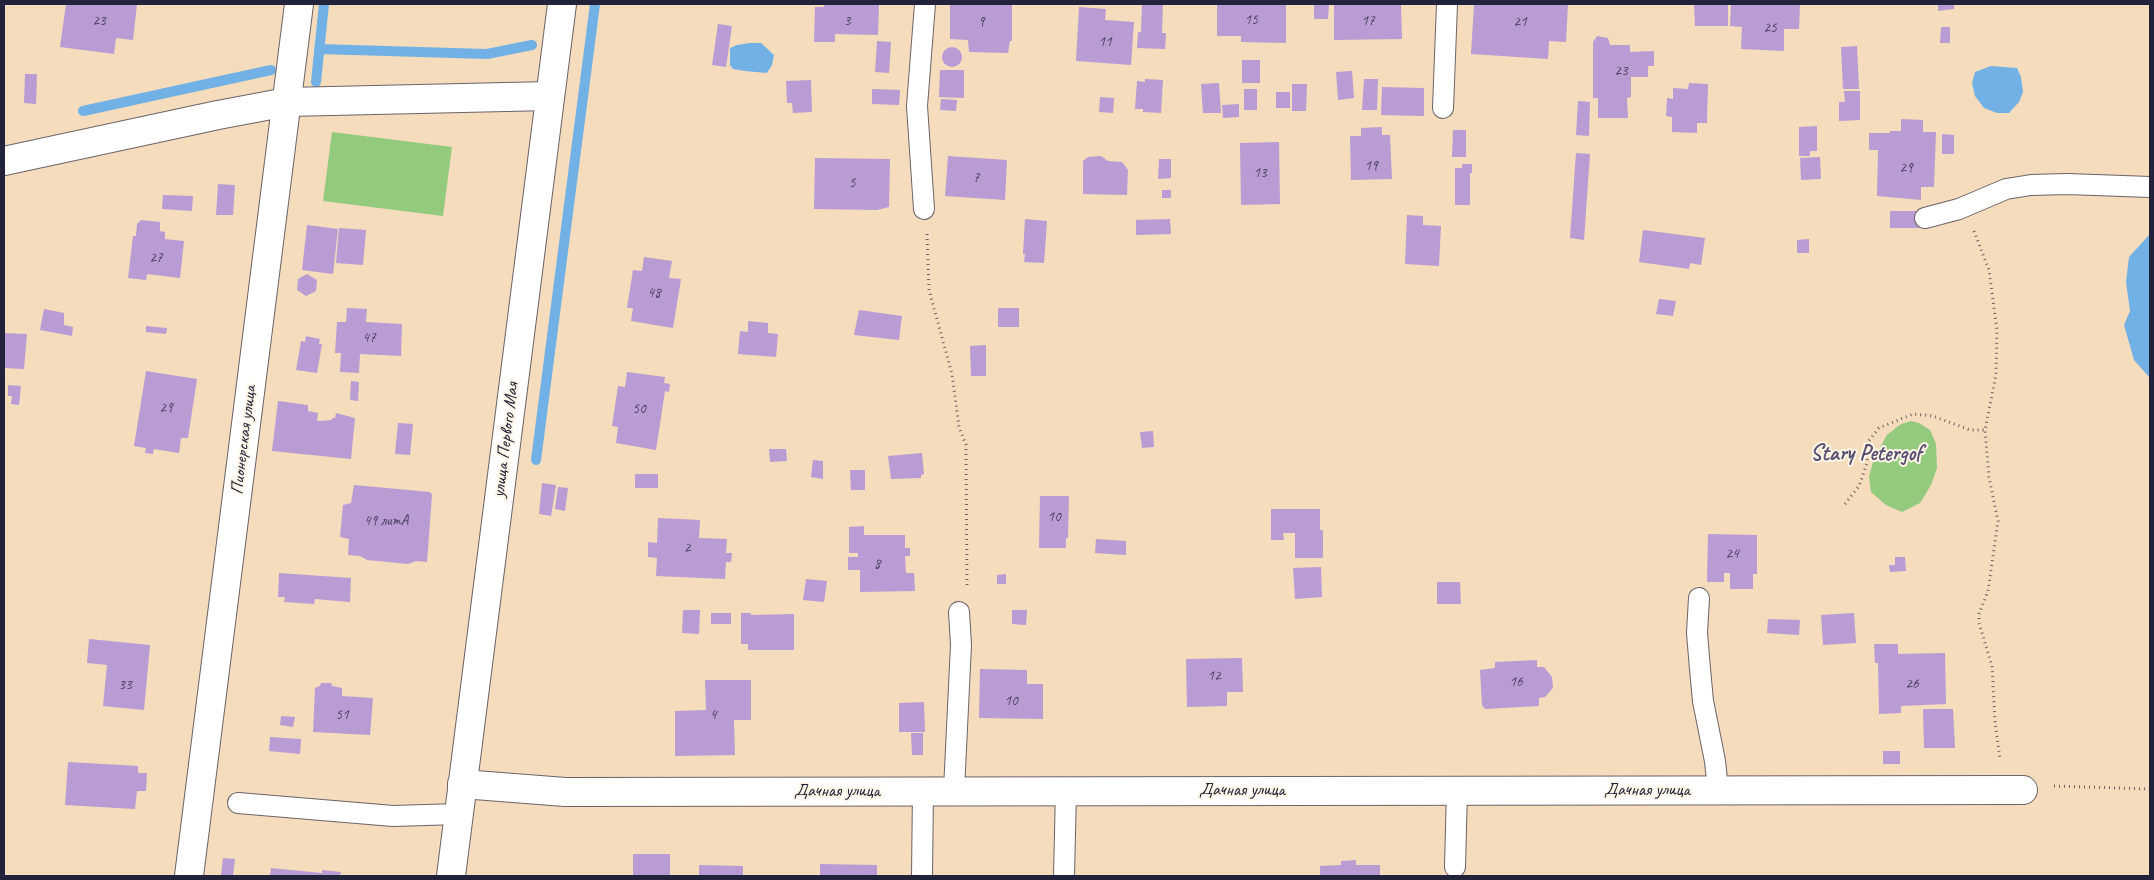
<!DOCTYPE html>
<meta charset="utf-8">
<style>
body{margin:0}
#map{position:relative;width:2154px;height:880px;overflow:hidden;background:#f4dcbd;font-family:Caveat,sans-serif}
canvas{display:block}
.frame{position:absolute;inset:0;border:5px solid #22223b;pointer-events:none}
</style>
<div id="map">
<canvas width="2154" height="880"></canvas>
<div class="frame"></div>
</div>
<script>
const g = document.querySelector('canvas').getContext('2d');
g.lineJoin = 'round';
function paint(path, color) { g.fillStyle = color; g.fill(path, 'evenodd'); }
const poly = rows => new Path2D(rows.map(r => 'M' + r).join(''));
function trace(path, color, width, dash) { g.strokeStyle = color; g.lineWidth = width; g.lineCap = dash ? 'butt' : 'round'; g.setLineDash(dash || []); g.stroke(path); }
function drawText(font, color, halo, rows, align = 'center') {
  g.font = font + ' Caveat,sans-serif'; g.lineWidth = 4; g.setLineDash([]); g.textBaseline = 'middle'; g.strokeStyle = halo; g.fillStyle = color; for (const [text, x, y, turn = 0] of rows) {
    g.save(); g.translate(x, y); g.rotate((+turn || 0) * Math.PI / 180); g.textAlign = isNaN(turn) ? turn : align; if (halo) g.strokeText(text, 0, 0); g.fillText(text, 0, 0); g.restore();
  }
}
paint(poly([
 [332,132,452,147,443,216,323,201],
 [1911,421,1919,423,1930,430,1936,444,1937,468,1931,485,1920,503,1902,512,1886,505,1871,492,1869,477,1874,458,1887,435,1901,424]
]), '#93ca7d');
paint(poly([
 [750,43,761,43,774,55,772,65,767,73,745,71,733,69,730,65,730,48,737,45],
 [1991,66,2017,68,2021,77,2023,92,2019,102,2009,113,1997,113,1984,108,1975,96,1972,83,1975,72],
 [2150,234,2150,378,2134,360,2124,325,2130,311,2126,282,2129,257]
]), '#72b1e5');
trace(poly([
 [319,49,487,54,532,45],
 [316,82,324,4],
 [83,111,271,70],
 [536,460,595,4]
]), '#72b1e5', 10);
paint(poly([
 [66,4,137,4,133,40,116,38,114,54,60,47],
 [824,4,879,4,878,35,835,34,835,42,814,42,815,7,824,7],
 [950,4,1012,4,1012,41,1010,41,1008,53,969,52,968,40,950,39],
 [1142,4,1163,4,1162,33,1166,33,1165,49,1137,48,1138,32,1141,32],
 [1217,4,1286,4,1286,43,1241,42,1241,36,1217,36],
 [1314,4,1329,4,1328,19,1314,19],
 [1334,4,1401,4,1402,39,1334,40],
 [1474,4,1568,4,1566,42,1549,41,1548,59,1471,54],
 [1694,4,1728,4,1728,26,1695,26],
 [1731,4,1800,5,1799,29,1784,29,1784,51,1741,49,1742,27,1730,26],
 [1938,4,1954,4,1954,9,1938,11],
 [1079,7,1106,9,1105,20,1134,22,1131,65,1076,61],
 [718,24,732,26,726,67,712,65],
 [1941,27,1950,27,1950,43,1940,43],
 [1597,36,1608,38,1610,45,1630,45,1630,52,1654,51,1654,66,1648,66,1648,77,1631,77,1631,97,1627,98,1628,118,1598,118,1598,98,1593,98,1593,42],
 [877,41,891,42,889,73,875,72],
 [1857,46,1859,89,1843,89,1841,47],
 '942 57a10 10 0 1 1 20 0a10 10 0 1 1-20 0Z',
 [1242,60,1260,60,1260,83,1242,83],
 [940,70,964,70,964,98,939,97],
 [1352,71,1354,98,1338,100,1336,72],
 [25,74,37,74,36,104,24,103],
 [1145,79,1163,80,1161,113,1143,112,1143,109,1135,109,1137,81,1145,82],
 [1364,79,1378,79,1377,110,1362,110],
 [811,80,812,112,793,113,792,103,787,103,786,81],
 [1219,83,1221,113,1203,113,1201,84],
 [1689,83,1708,84,1707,123,1697,123,1697,133,1672,132,1672,117,1666,116,1667,98,1673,99,1673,88,1688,89],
 [1292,84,1307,84,1306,111,1292,111],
 [1382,87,1424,88,1424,116,1381,115],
 [872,89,900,90,899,105,872,104],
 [1244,89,1257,89,1257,110,1244,110],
 [1844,91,1860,91,1860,120,1839,121,1839,102,1845,102],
 [1276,92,1290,92,1290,108,1276,108],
 [1100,97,1114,98,1113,113,1099,112],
 [941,99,957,100,956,111,940,110],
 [1578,101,1590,102,1589,136,1576,135],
 [1239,104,1239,117,1223,118,1222,105],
 [1901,119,1923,120,1923,132,1936,132,1934,187,1921,187,1921,200,1877,196,1878,150,1869,150,1869,133,1890,133,1890,131,1901,131],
 [1817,126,1817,151,1810,151,1810,156,1799,156,1799,127],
 [1382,127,1382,135,1390,135,1392,179,1351,180,1350,136,1361,136,1361,128],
 [1453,130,1466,130,1466,157,1452,157],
 [1942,134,1954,135,1954,154,1942,154],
 [1279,142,1280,204,1241,205,1240,143],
 [1576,153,1590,154,1584,240,1570,238],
 [948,156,1007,160,1005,200,945,196],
 [1101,156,1108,161,1122,162,1128,170,1127,195,1083,194,1083,161,1088,157],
 [1820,157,1821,179,1801,180,1800,158],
 [815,158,890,159,889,207,877,210,814,209],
 [1159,159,1171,159,1171,178,1158,179],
 [1462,164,1472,164,1472,173,1470,173,1470,205,1455,205,1455,168,1462,168],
 [218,184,235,185,233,215,216,215],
 [1162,190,1171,190,1171,198,1162,198],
 [163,195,193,196,192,211,162,209],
 [1890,211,1921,211,1921,228,1890,228],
 [1407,215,1423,216,1423,225,1441,226,1439,266,1405,264],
 [1025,219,1047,221,1044,263,1024,262,1025,254,1023,254],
 [1170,219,1171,234,1136,235,1136,220],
 [141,220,160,222,160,231,165,232,165,239,184,241,180,278,147,274,146,280,128,278,133,236,136,236,137,224],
 [307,225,338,229,333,274,302,270],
 [339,228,366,230,363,265,336,263],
 [1643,230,1705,238,1701,265,1690,263,1689,269,1639,262],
 [1809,239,1809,253,1797,253,1797,240],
 [644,257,672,261,669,278,681,279,673,328,631,321,633,308,627,308,633,270,642,271],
 [307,274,317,280,316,291,306,296,297,290,298,279],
 [1659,299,1676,301,1673,316,1656,314],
 [347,308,367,309,366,322,402,324,401,356,360,354,359,373,340,372,341,353,335,353,337,322,346,322],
 [998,308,1019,308,1019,327,998,327],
 [44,309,64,313,64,325,73,327,72,336,40,330],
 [859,310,902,316,899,340,854,335],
 [748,321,768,323,768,333,778,334,776,357,738,354,740,331,748,332],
 [146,326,167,328,166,334,146,332],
 [4,333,27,334,24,369,4,368],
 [306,336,320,339,319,344,322,344,317,373,296,370,301,341,305,342],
 [986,345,986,376,971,376,970,346],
 [146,371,197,379,188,438,181,438,179,453,154,449,153,454,145,453,146,448,134,446],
 [627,372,665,377,664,383,670,384,669,392,665,391,656,450,616,443,618,427,612,426,618,386,625,387],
 [351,381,359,382,358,401,350,400],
 [8,385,21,386,19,405,11,404,12,396,8,396],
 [278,401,308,405,308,411,318,413,317,421,332,420,332,418,335,418,336,413,355,418,351,459,272,451],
 [398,423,413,424,410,455,395,454],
 [1153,431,1154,447,1142,448,1140,432],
 [769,449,786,449,787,461,770,462],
 [922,453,924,474,921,475,921,478,891,479,888,456],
 [813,460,823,461,823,479,811,477],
 [850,470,865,470,865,490,851,490],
 [635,474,658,474,658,488,635,488],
 [542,483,556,485,551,516,539,514],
 [354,485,430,492,432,495,427,562,416,561,408,564,367,560,360,556,348,555,349,539,340,537,343,505,351,503],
 [558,487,568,488,565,511,555,509],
 [1040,496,1069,496,1068,538,1066,538,1066,548,1039,548],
 [1271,509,1320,509,1320,530,1323,530,1323,558,1295,558,1295,533,1283,533,1284,540,1271,540],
 [658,518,700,520,699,538,727,539,726,553,732,553,731,562,726,562,725,579,656,576,657,558,648,557,648,542,657,543],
 [864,526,864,535,905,535,905,548,910,548,910,556,905,556,906,573,914,573,915,591,860,592,860,570,848,570,848,557,858,557,858,553,849,553,849,527],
 [1708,534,1757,535,1757,574,1753,574,1753,589,1730,589,1730,573,1724,573,1724,582,1707,582],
 [1096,539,1126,541,1126,555,1095,553],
 [1895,557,1905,557,1906,571,1890,572,1889,565,1895,565],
 [1321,567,1322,597,1295,599,1293,568],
 [279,573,351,578,350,602,315,599,314,604,284,602,285,597,278,597],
 [1006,574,1006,584,997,584,997,575],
 [806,579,827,581,824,602,803,600],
 [1437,582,1460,582,1461,604,1437,604],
 [683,610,700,610,699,634,682,633],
 [1012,610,1027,610,1026,625,1012,624],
 [711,613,731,613,731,624,711,624],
 [741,613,751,613,751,615,794,614,794,650,748,650,748,644,741,644],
 [1854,613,1856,643,1823,645,1821,615],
 [1768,619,1800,620,1799,635,1767,633],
 [89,639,150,645,144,710,103,706,107,665,87,663],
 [1874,644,1898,644,1898,654,1945,653,1946,704,1901,706,1901,713,1879,714,1878,663,1875,663],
 [1242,658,1243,692,1227,692,1227,706,1187,707,1186,659],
 [1537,660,1537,667,1544,667,1552,677,1553,688,1545,697,1539,698,1539,706,1485,709,1482,705,1480,670,1495,668,1495,662],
 [980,669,1027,670,1027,684,1043,684,1043,719,979,718],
 [705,680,751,680,751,720,734,720,735,755,675,756,675,711,706,710],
 [321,683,331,683,332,686,342,688,342,696,373,698,370,735,313,732,315,688,320,686],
 [924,702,925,732,899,732,899,703],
 [1923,709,1953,709,1955,748,1924,748],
 [281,716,295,717,293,727,280,725],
 [911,733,923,733,923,755,912,755],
 [270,737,301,739,300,754,269,751],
 [1883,751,1900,751,1900,764,1883,764],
 [68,762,138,766,138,773,147,773,146,791,137,791,135,809,65,805],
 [633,854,670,854,670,876,633,876],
 [223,858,235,859,233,876,221,876],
 [1356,860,1356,865,1380,865,1380,876,1320,876,1320,866,1341,865,1341,861],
 [820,864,877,865,877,876,820,876],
 [699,865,743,866,743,876,699,876],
 [271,868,322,873,322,870,341,872,340,876,270,876]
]), '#b89cd3');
const service = poly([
 [1443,108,1447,4],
 [924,209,917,106,925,4],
 [1925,218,1959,209,2006,189,2031,185,2067,184,2150,187],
 [1699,598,1697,633,1700,669,1703,701,1715,761,1718,790],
 [954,790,961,645,959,612],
 [238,803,393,816,459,814],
 [1455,867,1457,790],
 [922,876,923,790],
 [1064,876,1066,790]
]);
const minor = poly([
 [4,161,218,115,287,102,550,96],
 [462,784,565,792,2023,790],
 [189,876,299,4]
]);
const tertiary = poly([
 [451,876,562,4]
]);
trace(service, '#6c6368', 22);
trace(minor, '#6c6368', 30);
trace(tertiary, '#6c6368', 30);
trace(poly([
 [1974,231,1989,270,1997,330,1996,375,1985,430,1989,477,1998,521,1988,591,1979,614,1979,623,1992,666,1995,722,2000,759],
 [927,234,929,290,952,374,959,427,966,445,967,586],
 [1845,504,1859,486,1867,463,1868,442,1879,428,1913,414,1933,416,1970,430,1985,430],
 [2054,786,2150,789]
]), '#6c6368', 3, [1, 4]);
trace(service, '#fff', 20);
trace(minor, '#fff', 28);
trace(tertiary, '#fff', 28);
drawText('15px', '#484061', null, [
 ["15",1251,20],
 ["23",99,21],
 ["3",847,21],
 ["17",1368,21],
 ["9",981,22],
 ["21",1520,22],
 ["25",1770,28],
 ["11",1105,42],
 ["23",1621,71],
 ["19",1371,166],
 ["29",1906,168],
 ["13",1260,173],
 ["7",976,178],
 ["5",852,183],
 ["27",156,258],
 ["48",654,293],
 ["47",369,338],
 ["29",166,408],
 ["50",639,409],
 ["10",1054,517],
 ["49 литА",386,521],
 ["2",687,548],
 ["24",1732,554],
 ["8",877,564],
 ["12",1214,676],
 ["16",1516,682],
 ["26",1912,684],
 ["33",125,685],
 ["10",1011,701],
 ["51",342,715],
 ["4",713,715]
]);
drawText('18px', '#22223b', '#fcf5e5', [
 ["Пионерская улица",244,440,-83],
 ["улица Первого Мая",506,440,-83],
 ["Дачная улица",1242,790],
 ["Дачная улица",1647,790],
 ["Дачная улица",837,791]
]);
drawText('bold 22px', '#564d70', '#fcf5e5', [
 ["Stary Petergof",1866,454]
]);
</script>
